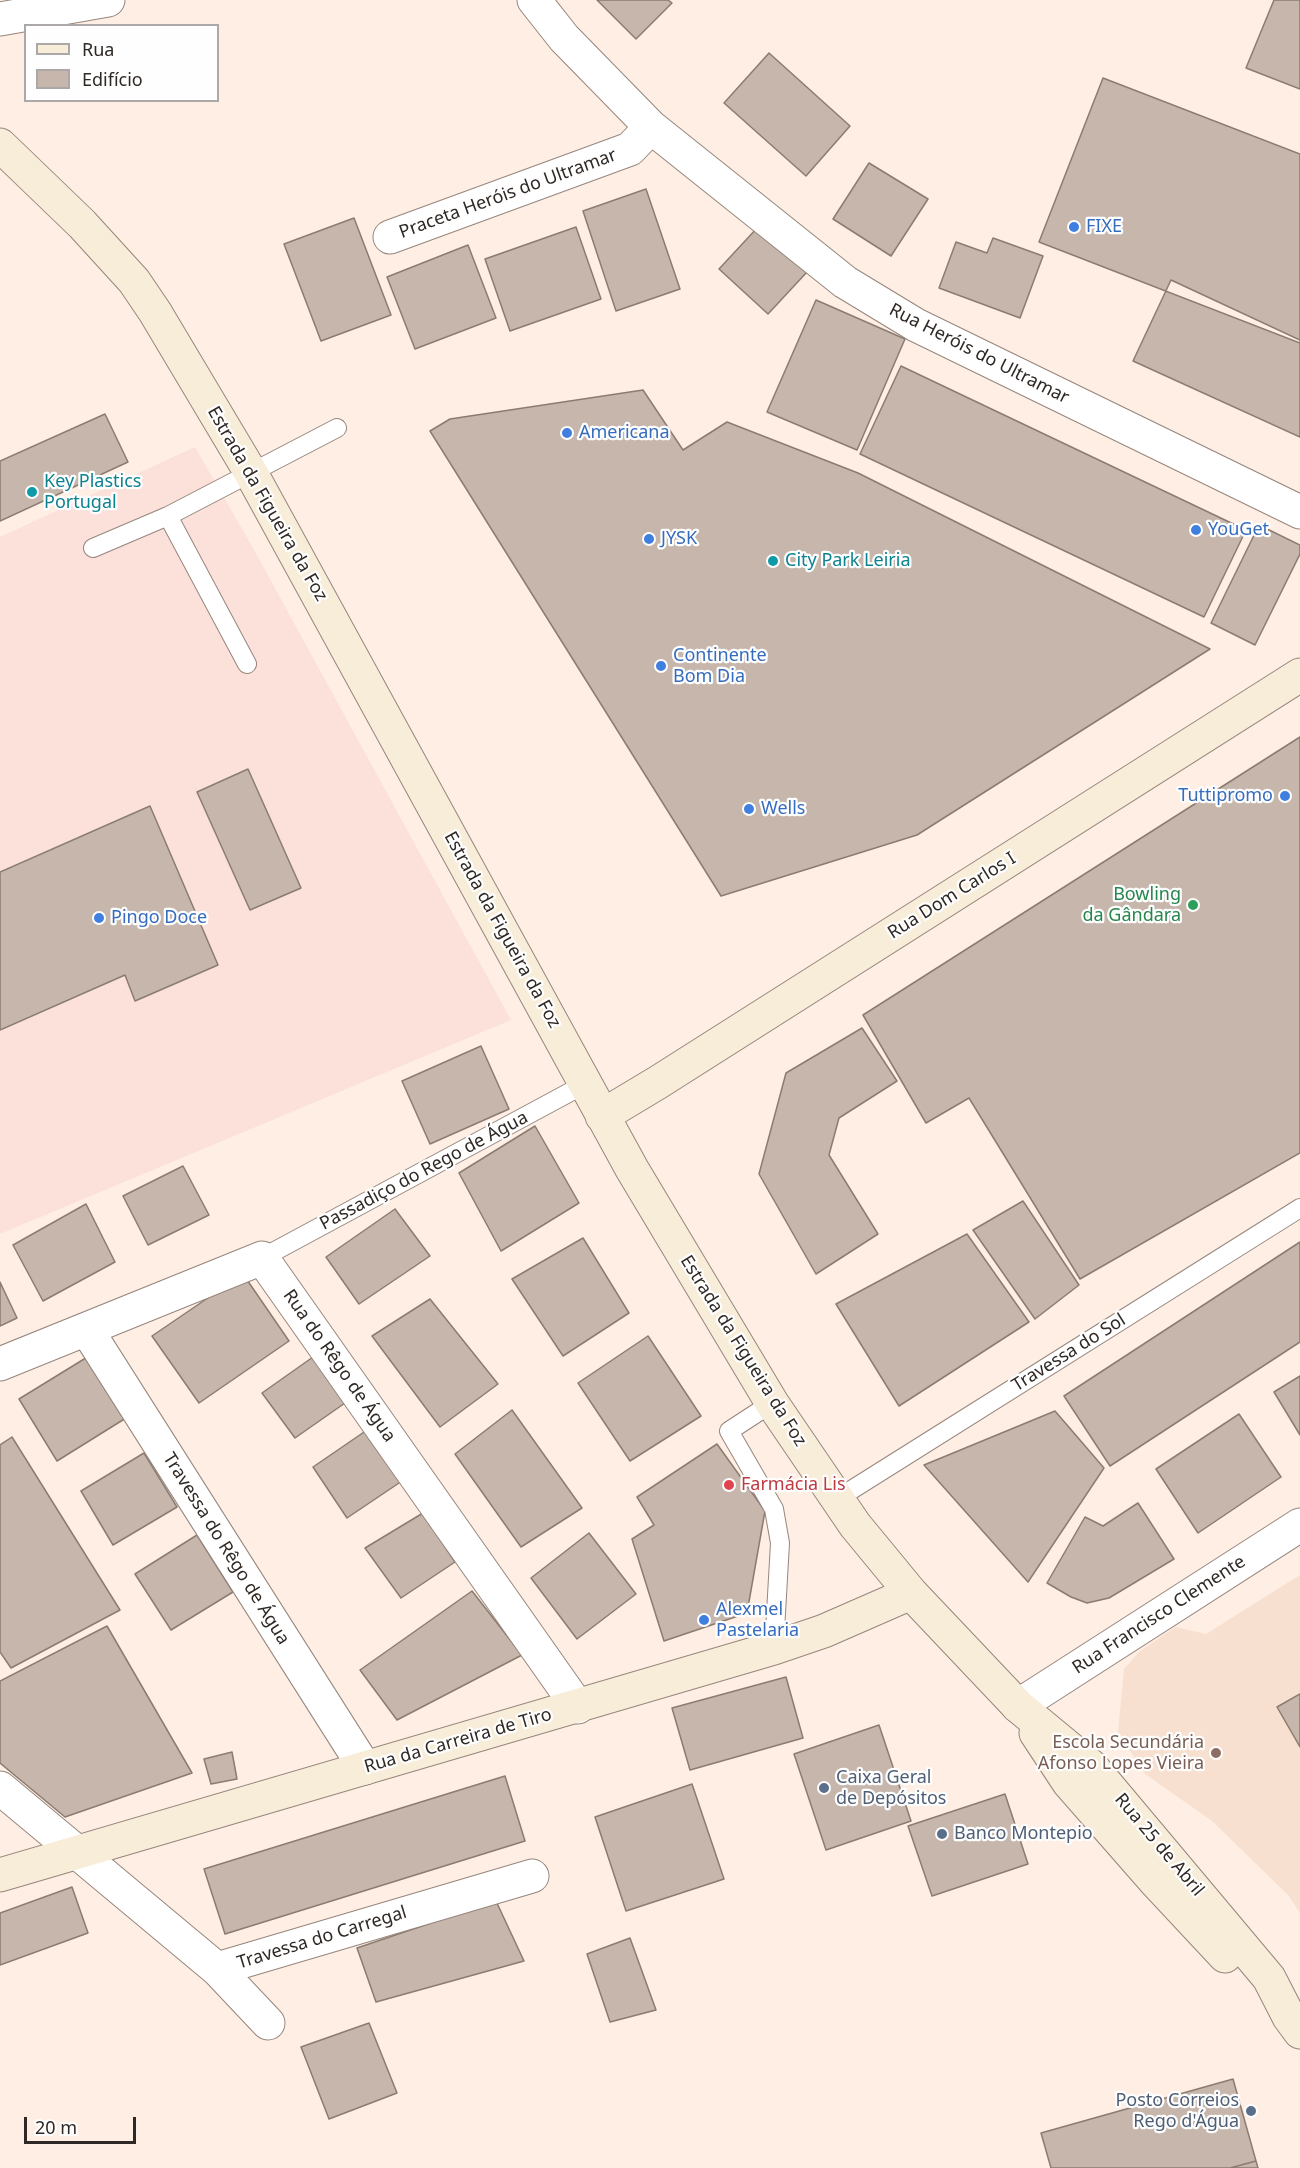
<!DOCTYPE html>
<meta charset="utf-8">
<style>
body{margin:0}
#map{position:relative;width:1300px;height:2168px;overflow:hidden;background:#ffeee3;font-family:"Noto Sans",sans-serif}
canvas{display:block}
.legend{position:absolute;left:24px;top:24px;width:195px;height:78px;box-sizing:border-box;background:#fefefe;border:2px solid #aba8a7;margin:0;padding:8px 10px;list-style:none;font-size:18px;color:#2f2824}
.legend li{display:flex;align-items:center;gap:12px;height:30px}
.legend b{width:30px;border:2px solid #aba8a7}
.scale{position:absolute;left:24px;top:2117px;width:112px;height:27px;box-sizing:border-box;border:3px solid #2f2824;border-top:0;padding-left:8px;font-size:18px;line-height:21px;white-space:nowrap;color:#2f2824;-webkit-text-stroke:4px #fefefe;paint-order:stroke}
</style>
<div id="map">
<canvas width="1300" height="2168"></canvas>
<ul class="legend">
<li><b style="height:8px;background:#f7edd9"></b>Rua</li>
<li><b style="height:16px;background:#c6b6ac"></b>Edifício</li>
</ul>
<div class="scale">20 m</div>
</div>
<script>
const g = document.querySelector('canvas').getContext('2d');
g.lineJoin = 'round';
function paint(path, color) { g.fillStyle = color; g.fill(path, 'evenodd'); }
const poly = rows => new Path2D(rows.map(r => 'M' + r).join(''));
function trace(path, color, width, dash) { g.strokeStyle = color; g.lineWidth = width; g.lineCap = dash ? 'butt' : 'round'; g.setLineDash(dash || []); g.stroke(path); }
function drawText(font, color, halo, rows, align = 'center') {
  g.font = font + ' "Noto Sans",sans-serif'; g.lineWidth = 4.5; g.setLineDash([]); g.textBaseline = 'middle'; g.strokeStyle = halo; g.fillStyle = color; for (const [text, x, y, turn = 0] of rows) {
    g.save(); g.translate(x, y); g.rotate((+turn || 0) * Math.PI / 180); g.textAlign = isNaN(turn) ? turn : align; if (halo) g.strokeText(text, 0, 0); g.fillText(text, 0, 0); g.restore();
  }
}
paint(poly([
 [195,447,253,548,511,1020,0,1234,0,537]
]), '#fbe1da');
paint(poly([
 [1300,1575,1300,1913,1288,1895,1212,1821,1145,1774,1118,1732,1124,1669,1139,1652,1175,1627,1206,1634]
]), '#f8e0d1');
const building = poly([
 [597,0,668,0,672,3,636,39,597,0],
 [1274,0,1300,0,1300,89,1246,68,1274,0],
 [769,53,850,126,806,176,724,103,769,53],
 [1103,78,1300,154,1300,343,1039,242,1103,78],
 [869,163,928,199,891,256,833,219,869,163],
 [646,189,680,289,616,311,583,211,646,189],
 [354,218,391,315,321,341,284,244,354,218],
 [576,227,601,299,510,331,485,259,576,227],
 [758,227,807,272,768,314,719,269,758,227],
 [993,238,1043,256,1020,318,939,288,956,242,987,253,993,238],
 [468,245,496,318,415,349,387,277,468,245],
 [1171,280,1300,340,1300,437,1133,361,1171,280],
 [816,300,905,339,857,450,767,412,816,300],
 [901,366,1246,530,1204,617,860,454,901,366],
 [643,390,683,450,727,422,858,473,1210,649,917,835,721,896,430,431,450,419,643,390],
 [105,414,128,462,0,521,0,461,105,414],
 [1259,525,1300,545,1300,554,1255,645,1211,623,1259,525],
 [1300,737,1300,1153,1080,1279,969,1098,926,1123,863,1015,1300,737],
 [248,769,301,888,250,910,197,792,248,769],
 [150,806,218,965,135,1001,125,975,0,1030,0,872,150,806],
 [862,1028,897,1081,839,1118,829,1155,878,1234,816,1274,759,1174,786,1073,862,1028],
 [481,1046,509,1109,430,1144,402,1081,481,1046],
 [535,1126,579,1203,501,1251,459,1173,535,1126],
 [183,1166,209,1215,148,1245,123,1196,183,1166],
 [1023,1201,1079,1285,1035,1319,973,1230,1023,1201],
 [86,1204,115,1262,43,1301,13,1245,86,1204],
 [395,1209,430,1256,359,1304,326,1257,395,1209],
 [967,1234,1029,1322,899,1406,836,1304,967,1234],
 [583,1238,629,1313,563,1356,512,1279,583,1238],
 [1300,1242,1300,1342,1110,1466,1064,1396,1300,1242],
 [243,1274,289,1341,199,1403,152,1336,243,1274],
 [0,1282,17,1318,0,1326,0,1282],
 [430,1299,498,1384,440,1427,372,1336,430,1299],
 [648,1336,701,1416,630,1461,578,1383,648,1336],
 [89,1356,126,1418,57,1461,19,1399,89,1356],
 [313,1357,345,1403,295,1438,262,1393,313,1357],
 [1300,1376,1300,1435,1274,1392,1300,1376],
 [512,1410,582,1508,521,1547,455,1454,512,1410],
 [1055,1411,1104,1468,1028,1582,924,1465,1055,1411],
 [1239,1414,1281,1477,1198,1533,1156,1469,1239,1414],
 [367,1430,402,1481,347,1518,313,1467,367,1430],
 [12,1437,120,1610,11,1668,0,1652,0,1445,12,1437],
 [717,1444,765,1511,747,1613,664,1641,632,1539,654,1525,637,1497,717,1444],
 [144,1453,177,1507,113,1545,81,1491,144,1453],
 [1138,1503,1174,1559,1109,1598,1087,1603,1071,1597,1047,1583,1085,1517,1103,1526,1138,1503],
 [423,1513,455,1562,401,1598,365,1548,423,1513],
 [589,1533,636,1594,577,1639,531,1578,589,1533],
 [197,1535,233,1592,171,1630,135,1574,197,1535],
 [472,1591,522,1655,397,1720,360,1670,472,1591],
 [107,1626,192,1773,65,1817,0,1763,0,1681,107,1626],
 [786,1677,803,1738,690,1770,672,1708,786,1677],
 [1300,1694,1300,1747,1277,1707,1300,1694],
 [879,1725,911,1821,826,1850,794,1754,879,1725],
 [232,1752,237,1779,211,1784,204,1759,232,1752],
 [505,1776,525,1841,225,1934,204,1869,505,1776],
 [692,1784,724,1879,626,1911,595,1817,692,1784],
 [1005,1794,1028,1864,932,1896,908,1826,1005,1794],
 [72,1887,88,1933,0,1965,0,1913,72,1887],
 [496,1901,524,1961,376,2002,357,1948,496,1901],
 [630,1938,656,2010,610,2022,587,1954,630,1938],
 [369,2023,397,2093,329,2119,301,2047,369,2023],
 [1233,2079,1256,2161,1230,2168,1051,2168,1041,2133,1233,2079],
 [1256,2161,1258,2168,1230,2168,1256,2161]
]);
paint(building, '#c6b6ac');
trace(building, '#8b7c72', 1.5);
const lane = poly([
 [168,516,247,664],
 [93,548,168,516,337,428],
 [262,1258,585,1084],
 [772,1403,729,1431,774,1509,780,1543,774,1648],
 [837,1499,1300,1208]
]);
const street = poly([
 [534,0,564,38,651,127,845,282,916,325,1300,512],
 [0,19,108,0],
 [390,237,630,149,651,127],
 [87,1330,365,1768],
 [0,1364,262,1258,578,1707],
 [1018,1706,1300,1525],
 [0,1788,217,1969,532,1876],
 [217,1969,268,2023]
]);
const secondary = poly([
 [0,145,82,224,134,281,155,312,251,473,632,1169,772,1403,855,1525,911,1593,1018,1706,1092,1767,1269,1978,1289,2017,1300,2032],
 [602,1116,657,1083,1300,675],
 [1036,1733,1069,1783,1154,1880,1225,1956],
 [0,1875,774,1648,824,1631,911,1593]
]);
trace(lane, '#96867d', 20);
trace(street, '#96867d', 35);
trace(secondary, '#96867d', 35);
trace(lane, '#fff', 18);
trace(street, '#fff', 33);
trace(secondary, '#f7edd9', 33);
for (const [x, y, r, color] of [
 [1074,227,6,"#3f7fe0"],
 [567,433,6,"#3f7fe0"],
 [32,492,6,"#0f9aa8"],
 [1196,530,6,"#3f7fe0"],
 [649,539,6,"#3f7fe0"],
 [773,561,6,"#0f9aa8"],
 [661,666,6,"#3f7fe0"],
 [1285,796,6,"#3f7fe0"],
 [749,809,6,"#3f7fe0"],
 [1193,905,6,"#2e9e5b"],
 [99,918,6,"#3f7fe0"],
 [729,1485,6,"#e0444e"],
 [704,1620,6,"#3f7fe0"],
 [1216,1753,6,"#8d6e63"],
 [824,1788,6,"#5c6f8a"],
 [942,1834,6,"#5c6f8a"],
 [1251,2111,6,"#5c6f8a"]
]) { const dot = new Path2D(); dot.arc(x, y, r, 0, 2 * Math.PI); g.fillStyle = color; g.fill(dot); trace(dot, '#fefefe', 2); }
drawText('18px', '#2f2824', '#fefefe', [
 ["Praceta Heróis do Ultramar",508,194,-20],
 ["Rua Heróis do Ultramar",979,354,27],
 ["Estrada da Figueira da Foz",267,504,60],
 ["Rua Dom Carlos I",952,896,-32],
 ["Estrada da Figueira da Foz",502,930,61],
 ["Passadiço do Rego de Água",424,1171,-28],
 ["Estrada da Figueira da Foz",743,1351,58],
 ["Travessa do Sol",1069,1353,-32],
 ["Rua do Rêgo de Água",339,1366,55],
 ["Travessa do Rêgo de Água",226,1549,58],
 ["Rua Francisco Clemente",1159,1615,-33],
 ["Rua da Carreira de Tiro",458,1741,-16],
 ["Rua 25 de Abril",1159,1845,50],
 ["Travessa do Carregal",322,1938,-17]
]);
drawText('18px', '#366cbe', '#fefefe', [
 ["FIXE",1086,227],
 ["Americana",579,433],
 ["YouGet",1208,530],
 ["JYSK",661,539],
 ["Continente",673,656],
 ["Bom Dia",673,677],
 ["Tuttipromo",1273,796,"right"],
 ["Wells",761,809],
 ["Pingo Doce",111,918],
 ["Alexmel",716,1610],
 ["Pastelaria",716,1631]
], 'left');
drawText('18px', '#0d838f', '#fefefe', [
 ["Key Plastics",44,482],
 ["Portugal",44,503],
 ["City Park Leiria",785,561]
], 'left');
drawText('18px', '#27864d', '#fefefe', [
 ["Bowling",1181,895],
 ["da Gândara",1181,916]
], 'right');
drawText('18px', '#be3a42', '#fefefe', [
 ["Farmácia Lis",741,1485]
], 'left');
drawText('18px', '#785e54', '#fefefe', [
 ["Escola Secundária",1204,1743],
 ["Afonso Lopes Vieira",1204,1764]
], 'right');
drawText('18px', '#4e5e75', '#fefefe', [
 ["Caixa Geral",836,1778],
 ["de Depósitos",836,1799],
 ["Banco Montepio",954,1834],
 ["Posto Correios",1239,2101,"right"],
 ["Rego d'Água",1239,2122,"right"]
], 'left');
</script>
